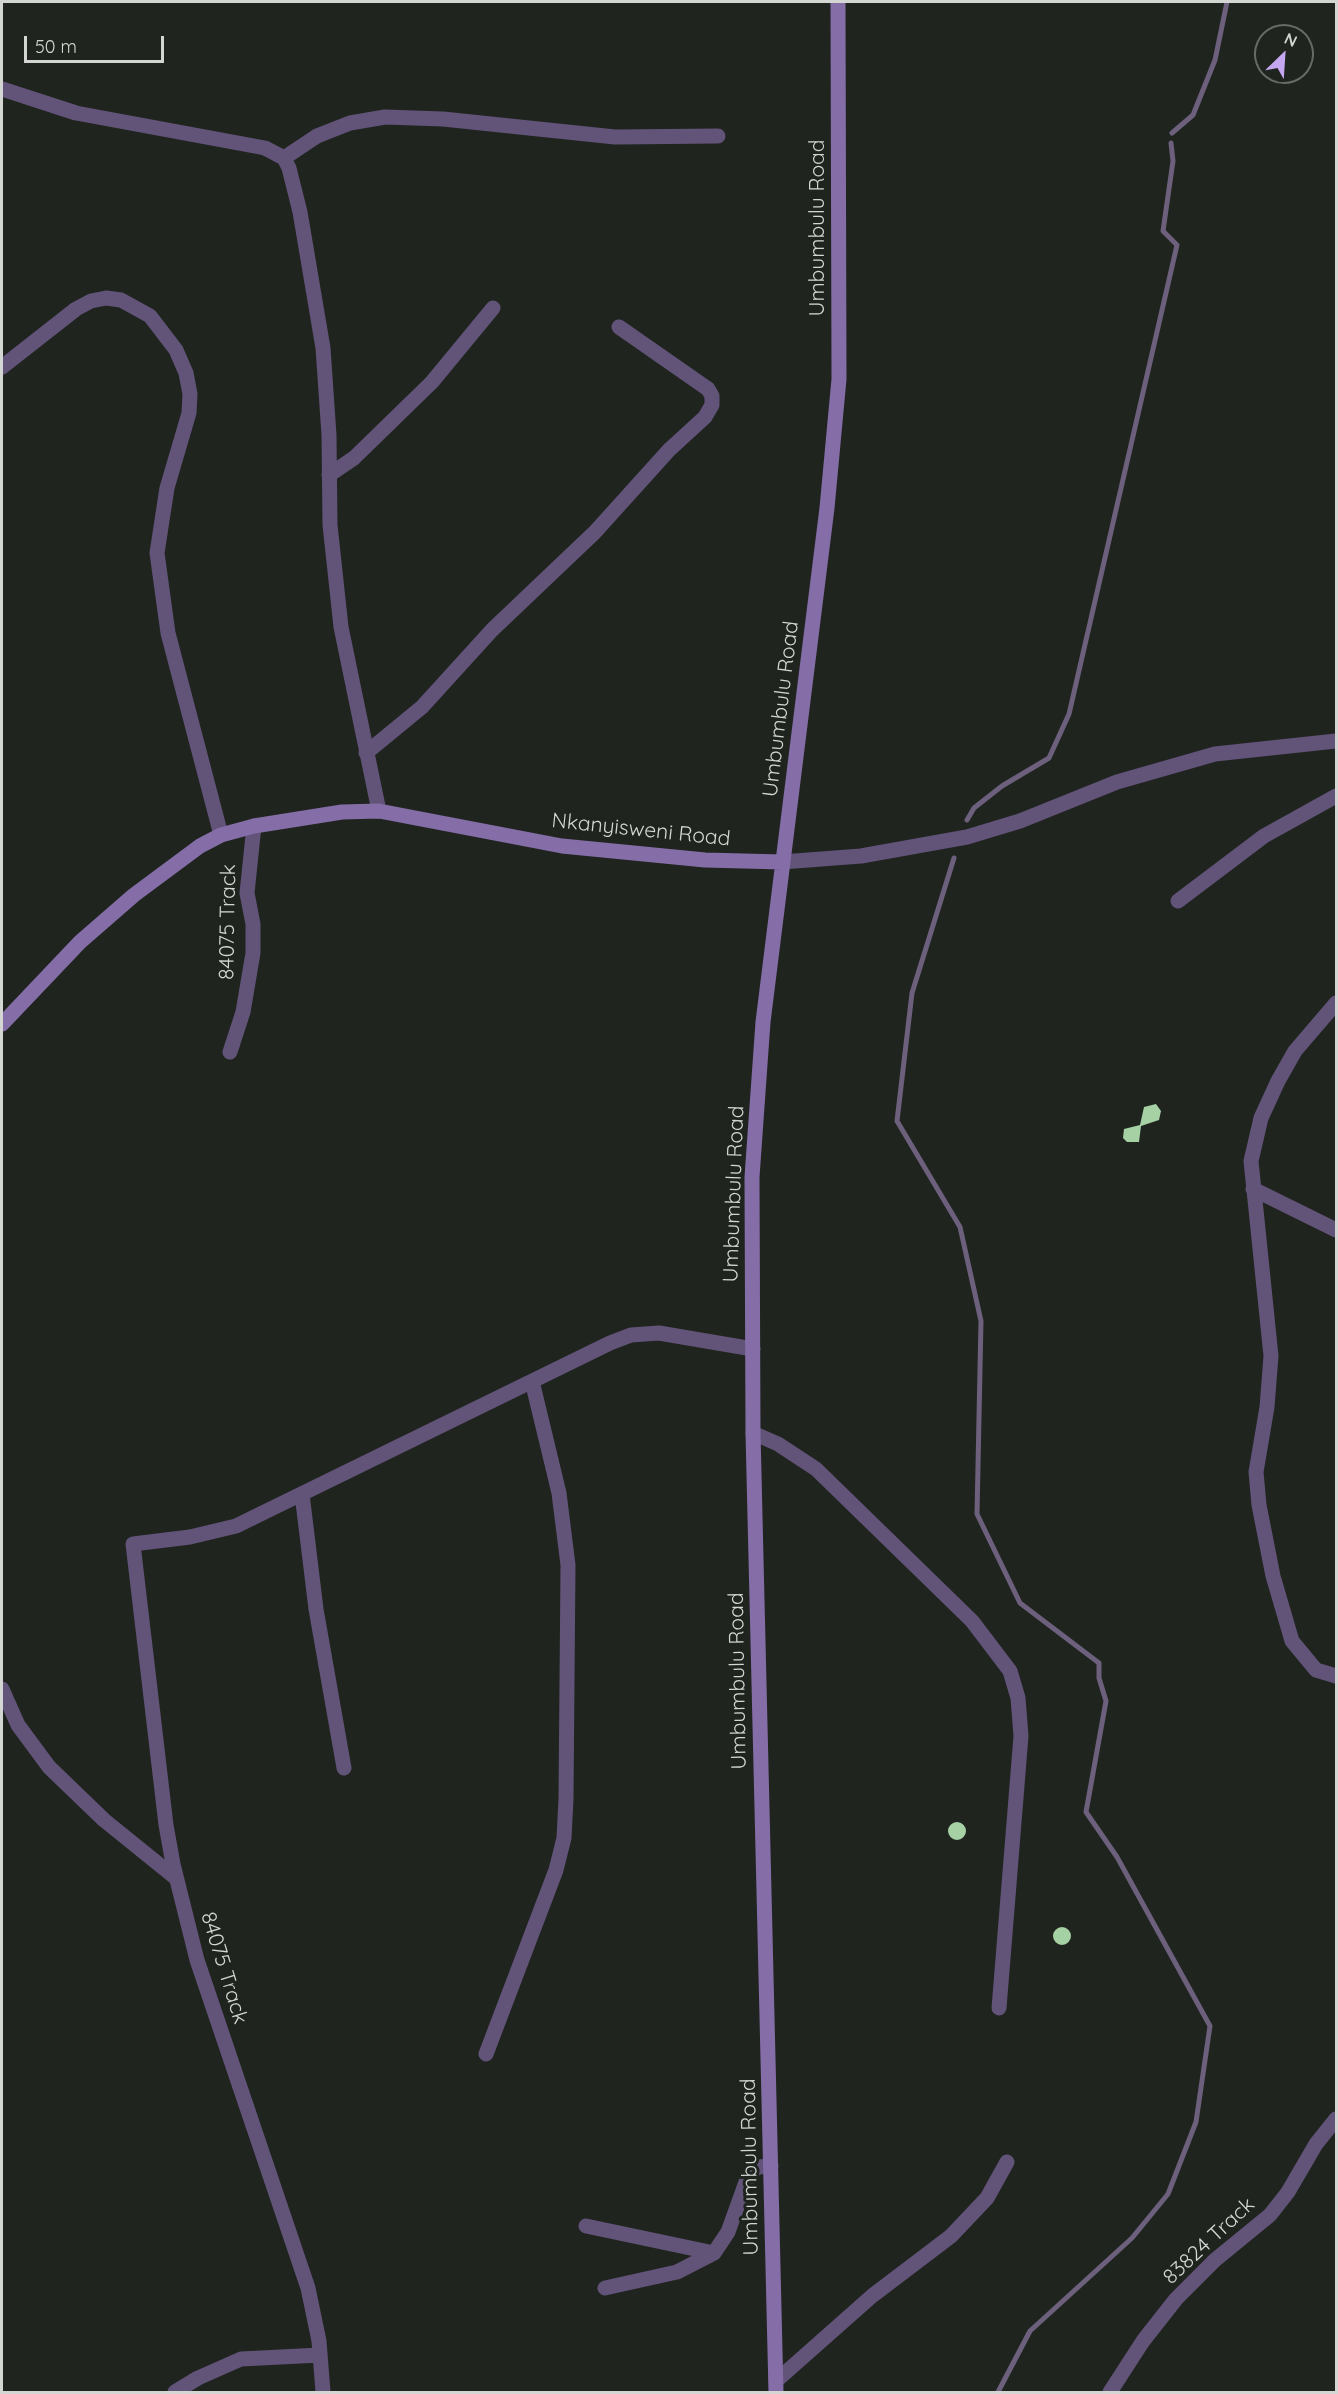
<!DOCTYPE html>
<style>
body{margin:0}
#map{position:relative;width:1338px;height:2394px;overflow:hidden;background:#1f241f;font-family:Quicksand,sans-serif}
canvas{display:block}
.frame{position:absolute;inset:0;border:3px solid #d3d6d3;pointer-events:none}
.north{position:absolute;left:1254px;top:24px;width:60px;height:60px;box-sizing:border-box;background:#1f241f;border:2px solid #676b67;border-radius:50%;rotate:25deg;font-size:16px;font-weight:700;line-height:24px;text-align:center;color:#d3d6d3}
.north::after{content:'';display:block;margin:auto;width:21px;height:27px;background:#c5a7f1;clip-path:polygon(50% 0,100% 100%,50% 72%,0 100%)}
.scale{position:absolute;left:24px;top:36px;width:140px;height:27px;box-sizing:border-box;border:3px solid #d3d6d3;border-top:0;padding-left:8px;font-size:18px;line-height:21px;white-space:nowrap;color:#d3d6d3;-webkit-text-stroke:4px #1f241f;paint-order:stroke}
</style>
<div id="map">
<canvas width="1338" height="2394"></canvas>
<div class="frame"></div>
<div class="north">N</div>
<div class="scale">50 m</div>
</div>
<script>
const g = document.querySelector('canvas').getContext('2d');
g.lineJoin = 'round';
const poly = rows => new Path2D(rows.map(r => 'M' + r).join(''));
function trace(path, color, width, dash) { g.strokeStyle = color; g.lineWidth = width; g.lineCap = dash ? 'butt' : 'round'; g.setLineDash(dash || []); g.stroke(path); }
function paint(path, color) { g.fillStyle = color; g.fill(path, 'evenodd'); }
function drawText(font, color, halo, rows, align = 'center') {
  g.font = font + ' Quicksand,sans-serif'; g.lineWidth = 6; g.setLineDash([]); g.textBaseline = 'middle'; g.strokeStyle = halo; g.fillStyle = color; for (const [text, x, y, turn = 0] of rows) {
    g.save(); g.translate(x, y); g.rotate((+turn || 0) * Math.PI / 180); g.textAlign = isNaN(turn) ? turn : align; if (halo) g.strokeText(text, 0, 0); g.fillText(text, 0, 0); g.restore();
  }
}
trace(poly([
 [1172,133,1193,115,1215,60,1227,2],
 [967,820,974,808,1002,786,1049,758,1069,714,1177,245,1163,231,1173,161,1171,143],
 [954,858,912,993,897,1121,960,1227,981,1321,977,1514,1020,1603,1099,1663,1099,1678,1106,1701,1086,1812,1117,1857,1210,2026,1196,2122,1168,2194,1132,2238,1030,2331,998,2392]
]), '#6c607d', 5);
paint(poly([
 [1156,1104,1161,1111,1159,1120,1141,1126,1139,1142,1127,1142,1123,1138,1124,1129,1140,1125,1144,1107],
 '948 1831a9 9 0 1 1 18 0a9 9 0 1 1-18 0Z',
 '1053 1936a9 9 0 1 1 18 0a9 9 0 1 1-18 0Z'
]), '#a5d1a4');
trace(poly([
 [2,89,76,113,265,148,284,158,289,168,300,212,323,348,329,435,330,525,341,627,379,811],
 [284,158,317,136,350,123,385,117,443,119,615,137,718,136],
 [2,367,76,309,91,301,106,298,121,300,150,316,176,350,186,373,190,394,189,413,167,488,157,553,168,633,221,835],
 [329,475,354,458,432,382,493,308],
 [366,753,422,707,492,630,595,532,669,450,705,417,712,405,712,396,708,389,619,327],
 [782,862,861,856,967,837,1020,821,1117,782,1215,754,1336,741],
 [1178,901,1264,836,1336,796],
 [1336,1003,1295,1051,1278,1081,1261,1118,1251,1161,1271,1356,1267,1407,1256,1472,1259,1505,1273,1576,1292,1641,1316,1670,1336,1676],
 [230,1052,243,1012,253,953,253,924,247,893,254,826],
 [1253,1189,1336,1230],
 [753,1433,778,1444,816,1469,972,1621,1010,1671,1018,1698,1021,1736,999,2008],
 [302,1494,316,1609,344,1768],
 [2,1689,18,1725,49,1767,104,1820,177,1879],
 [486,2054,556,1870,564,1838,566,1799,568,1565,559,1493,532,1381],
 [586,2226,714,2253],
 [605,2288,677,2272,714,2253,728,2232,746,2182,752,2172,758,2167,771,2166],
 [776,2381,872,2296,951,2236,987,2198,1007,2162],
 [175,2392,198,2378,241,2359,320,2355],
 [323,2392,319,2341,308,2288,197,1960,173,1864,166,1825,133,1544,190,1537,236,1526,610,1343,631,1335,659,1333,753,1349],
 [1110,2392,1143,2341,1176,2299,1215,2260,1270,2215,1288,2192,1316,2144,1336,2119]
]), '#625378', 15);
trace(poly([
 [2,1024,80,942,134,895,200,846,221,835,254,826,342,812,379,811,562,846,705,860,782,862],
 [776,2392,753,1433,752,1177,763,1022,827,508,839,379,838,2]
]), '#856da8', 15);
drawText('21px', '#d3d6d3', '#1f241f', [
 ["Umbumbulu Road",818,228,-90],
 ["Umbumbulu Road",781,709,-83],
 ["Nkanyisweni Road",641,830,6],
 ["84075 Track",228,922,-89],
 ["Umbumbulu Road",734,1194,-88],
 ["Umbumbulu Road",738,1681,-91],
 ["84075 Track",224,1968,73],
 ["Umbumbulu Road",750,2167,-91],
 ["83824 Track",1209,2241,-43]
]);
</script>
